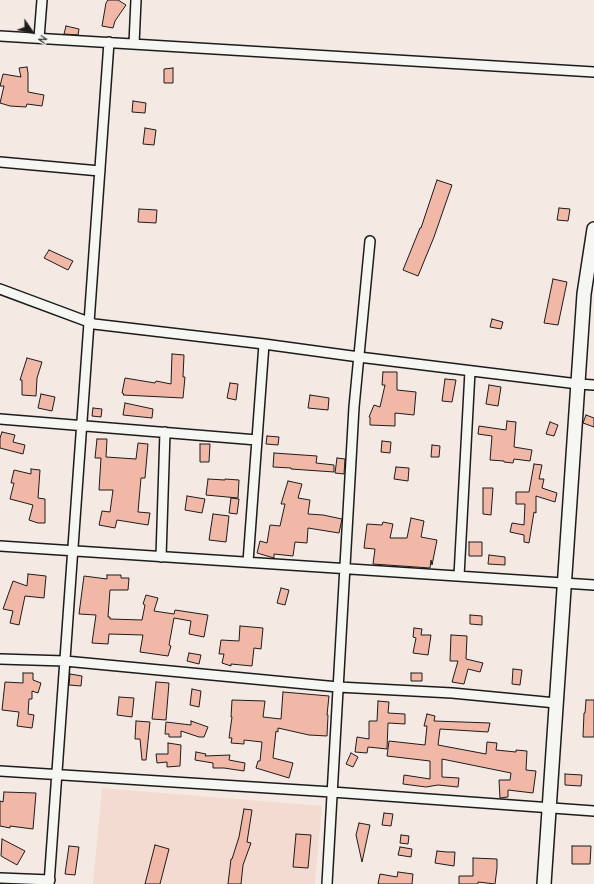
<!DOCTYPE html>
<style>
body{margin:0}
#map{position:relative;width:594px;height:884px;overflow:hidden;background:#f5eae3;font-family:"Comic Neue",sans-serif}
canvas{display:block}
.north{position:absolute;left:12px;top:12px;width:40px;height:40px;-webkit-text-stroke:3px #f6f6f2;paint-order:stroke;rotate:124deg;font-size:11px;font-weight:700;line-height:16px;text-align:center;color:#1c1c1c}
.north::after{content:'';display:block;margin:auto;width:14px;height:18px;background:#1c1c1c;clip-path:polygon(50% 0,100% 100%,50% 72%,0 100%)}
</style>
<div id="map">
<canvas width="594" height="884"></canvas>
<div class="north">N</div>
</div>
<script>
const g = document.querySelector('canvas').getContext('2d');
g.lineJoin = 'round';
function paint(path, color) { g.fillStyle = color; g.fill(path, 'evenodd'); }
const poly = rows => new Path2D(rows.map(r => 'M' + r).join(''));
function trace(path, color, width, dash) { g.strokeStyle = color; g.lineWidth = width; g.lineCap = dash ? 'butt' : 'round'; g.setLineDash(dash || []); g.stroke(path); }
paint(poly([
 [102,788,322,806,315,884,93,884]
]), '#f4dbd1');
const building = poly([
 [108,0,118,0,126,5,115,21,113,28,102,26,106,3,108,0],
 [66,26,79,29,78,35,64,34,66,26],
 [27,67,28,73,28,92,44,95,42,106,27,104,26,107,10,106,0,103,4,86,0,86,3,74,21,77,19,68,27,67],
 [173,68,173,83,164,83,164,69,173,68],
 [133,101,146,103,145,113,132,112,133,101],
 [145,128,156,130,154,145,143,144,145,128],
 [437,180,452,185,434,237,418,276,403,270,420,228,421,228,437,180],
 [559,208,570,209,568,221,557,220,559,208],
 [139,209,157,210,156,223,138,222,139,209],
 [49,250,73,261,68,270,44,258,49,250],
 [553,279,567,282,558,325,544,323,553,279],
 [492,319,503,322,501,329,490,327,492,319],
 [172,354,184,355,183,377,185,377,183,398,123,395,124,394,122,393,125,378,155,383,156,381,171,384,172,354],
 [27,358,42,362,37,378,36,396,22,395,22,380,20,380,27,358],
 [383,372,397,372,397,390,416,392,414,415,395,413,395,426,370,425,370,417,369,417,374,405,380,407,385,385,382,385,383,372],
 [445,379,456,380,452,402,442,401,445,379],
 [230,383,238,384,236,400,227,398,230,383],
 [489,385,501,387,498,406,486,404,489,385],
 [41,394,55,397,52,411,38,408,41,394],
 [310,395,329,398,328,410,308,408,310,395],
 [125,403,153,409,152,418,123,415,125,403],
 [93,408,102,409,101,417,92,416,93,408],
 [586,415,594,418,594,427,583,423,586,415],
 [507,421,516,422,514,447,532,450,530,461,514,459,513,463,504,462,504,461,490,460,492,436,478,434,479,426,506,430,507,421],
 [550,422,558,425,554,436,546,434,550,422],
 [2,432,15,435,13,442,25,445,23,454,0,448,0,438,2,432],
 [267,436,279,437,278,445,266,444,267,436],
 [97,439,107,439,106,457,136,459,138,443,148,444,145,478,141,478,138,512,150,513,148,525,117,520,115,528,99,525,102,511,110,512,113,490,99,490,101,458,95,458,97,439],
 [382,441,391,442,390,453,381,452,382,441],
 [200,444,210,444,209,462,200,462,200,444],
 [432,445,440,446,439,457,431,457,432,445],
 [274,453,317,456,316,463,334,465,334,472,291,469,291,468,273,467,274,453],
 [337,458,345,459,344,474,335,473,337,458],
 [534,464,542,465,539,479,544,479,542,488,557,493,555,502,536,496,536,513,534,512,529,543,524,542,524,535,510,532,512,523,524,525,525,504,516,504,516,492,529,492,534,464],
 [396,467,409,468,408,481,394,479,396,467],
 [31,469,40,470,38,498,45,499,45,523,38,523,29,520,33,505,10,499,14,483,11,483,14,470,31,474,31,469],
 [208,479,225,480,225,479,239,480,238,498,206,495,208,479],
 [288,481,302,484,298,498,310,500,308,514,323,515,342,519,339,533,308,528,307,543,295,542,293,556,274,554,274,558,257,553,260,541,267,543,270,525,280,526,285,504,281,504,288,481],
 [483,488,493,488,491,515,483,514,483,488],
 [187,496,205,499,202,513,185,510,187,496],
 [231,498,239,499,237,514,229,513,231,498],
 [213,514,229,516,226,542,209,540,213,514],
 [411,518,424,521,421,537,437,540,432,565,431,560,430,568,373,564,375,549,364,548,367,524,382,525,383,522,393,524,390,538,407,538,411,518],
 [469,542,482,542,482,556,469,556,469,542],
 [489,555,505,557,505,565,488,564,489,555],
 [28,574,46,576,44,598,25,596,19,625,10,623,13,611,3,609,13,581,27,586,28,574],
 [107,575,121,575,121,578,129,578,128,590,110,590,108,617,110,617,110,619,142,620,145,605,143,604,146,595,158,598,154,611,174,614,175,610,208,615,204,637,189,634,191,621,174,618,169,645,171,646,168,656,140,652,143,635,109,634,108,644,92,643,96,615,79,614,84,576,107,579,107,575],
 [281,588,289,590,285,605,277,603,281,588],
 [470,615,482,616,482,625,470,624,470,615],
 [240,626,263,628,261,649,254,648,252,666,231,664,231,666,222,663,224,654,219,654,221,640,239,641,240,626],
 [414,628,422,629,421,635,431,635,428,655,413,653,416,638,413,637,414,628],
 [451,635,467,636,466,659,483,663,480,672,468,669,464,684,452,682,458,661,450,661,451,635],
 [189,653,201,655,199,664,187,661,189,653],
 [513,669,522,670,520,685,512,684,513,669],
 [23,673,33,673,33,680,41,683,38,693,32,691,32,699,29,699,28,714,34,715,32,728,17,726,19,712,2,710,5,682,23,683,23,673],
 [411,673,422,673,422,681,411,681,411,673],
 [70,674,82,676,81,686,69,685,70,674],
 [156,682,169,683,166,720,152,719,156,682],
 [192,689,201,691,199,707,190,705,192,689],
 [283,692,329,696,327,715,328,715,327,736,309,735,278,728,278,732,276,731,273,758,293,763,289,778,256,768,258,761,260,761,262,742,244,740,244,744,231,743,232,738,229,738,232,717,231,717,232,700,265,701,263,717,281,719,283,692],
 [119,697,134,698,132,717,117,715,119,697],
 [586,700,594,700,594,737,583,737,584,713,585,713,586,700],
 [378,701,389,702,388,713,405,714,405,724,388,723,387,749,368,747,367,753,355,752,357,737,369,739,369,721,377,721,378,701],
 [427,714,435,716,434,721,490,723,488,732,440,729,438,745,486,754,487,742,497,743,496,750,516,752,516,750,527,751,526,770,536,771,533,793,508,790,508,797,500,798,499,780,510,780,511,773,442,759,442,777,459,778,458,787,438,785,426,787,403,784,404,775,430,779,430,761,387,756,389,741,425,745,427,726,424,726,427,714],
 [136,721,150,722,146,760,142,760,140,739,135,739,136,721],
 [191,721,208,727,204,737,199,737,181,731,181,737,169,737,169,734,165,734,166,722,191,725,191,721],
 [168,743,181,745,180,766,167,767,167,762,157,763,156,754,168,754,168,743],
 [196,752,206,754,205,756,230,755,229,760,245,763,244,771,224,768,213,768,213,763,195,760,196,752],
 [351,753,358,757,353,767,346,764,351,753],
 [565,774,582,775,581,786,565,785,565,774],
 [4,792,36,793,33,829,10,826,10,828,0,826,0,801,3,802,4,792],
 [244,809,252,810,247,842,251,843,243,865,241,884,228,884,231,859,232,859,239,837,244,809],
 [384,813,393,814,391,826,382,825,384,813],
 [359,823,370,825,362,862,356,835,359,823],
 [296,834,311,835,308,868,293,867,296,834],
 [401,835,409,836,408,844,400,843,401,835],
 [2,839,25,851,17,865,1,856,2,839],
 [155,845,169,849,160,884,145,884,155,845],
 [69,846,79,847,75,875,65,874,69,846],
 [572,846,591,846,590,864,572,864,572,846],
 [400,847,412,849,411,857,398,855,400,847],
 [437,851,447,852,455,852,454,866,435,863,437,851],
 [473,858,497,859,497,868,495,884,478,882,478,884,459,884,459,876,473,876,473,858],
 [398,872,413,874,412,884,378,884,380,874,397,877,398,872]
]);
paint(building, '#f1b8a8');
trace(building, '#1c1c1c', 1);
const street = poly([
 [0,36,594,72],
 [39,38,42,0],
 [134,44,136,0],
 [0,162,100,171],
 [0,289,94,324,264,344,359,357,578,384,594,385],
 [0,419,257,440],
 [0,546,594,585],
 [161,557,165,432],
 [248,562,264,344],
 [459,576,470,371],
 [0,659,65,661,338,687,452,693,556,703],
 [0,771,332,792,594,811],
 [0,878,50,880],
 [49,884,109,42],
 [327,884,354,407,370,241]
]);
const secondary = poly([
 [544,884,584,294,594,229]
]);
trace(street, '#1c1c1c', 12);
trace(secondary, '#1c1c1c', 16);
trace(street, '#f6f6f2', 9);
trace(secondary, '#f6f6f2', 13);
</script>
